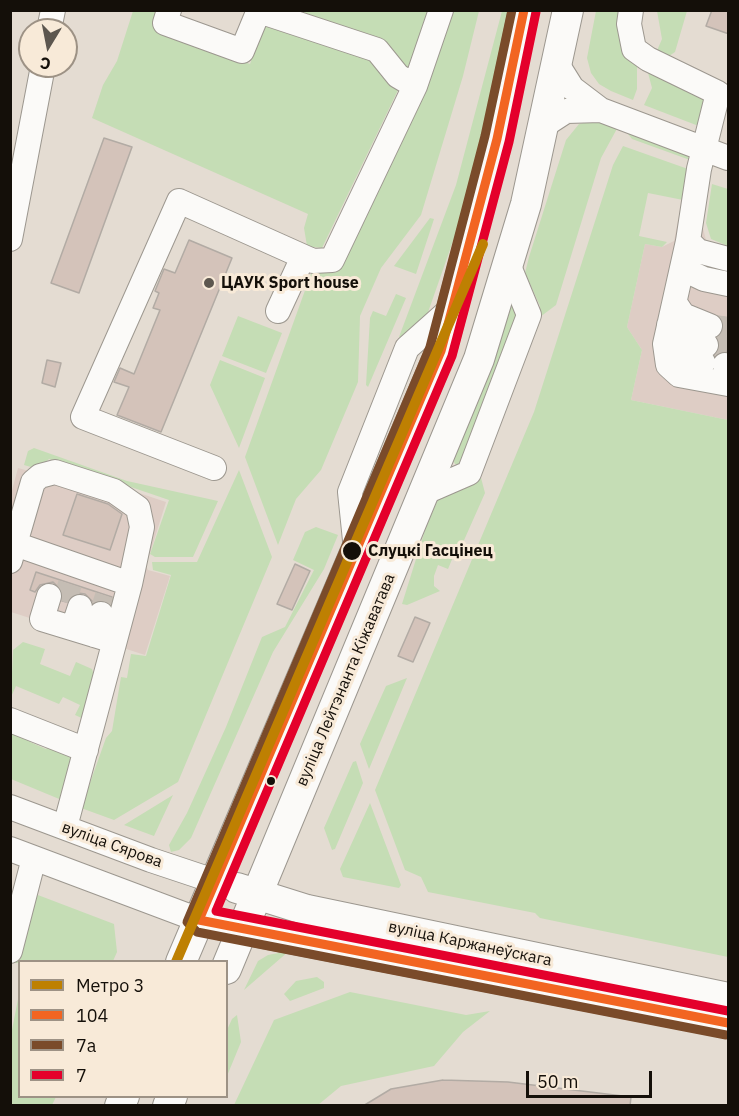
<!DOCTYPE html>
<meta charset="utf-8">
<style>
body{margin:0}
#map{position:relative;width:739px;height:1116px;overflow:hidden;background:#e4dcd2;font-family:"IBM Plex Sans",sans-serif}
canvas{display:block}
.frame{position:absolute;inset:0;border:12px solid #140f09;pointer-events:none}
.legend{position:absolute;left:18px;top:960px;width:210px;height:138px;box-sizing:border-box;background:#f8ead8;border:2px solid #9d9285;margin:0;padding:8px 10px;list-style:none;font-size:18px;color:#140f09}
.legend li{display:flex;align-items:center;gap:12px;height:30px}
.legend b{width:30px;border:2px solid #9d9285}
.north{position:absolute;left:18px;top:18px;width:60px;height:60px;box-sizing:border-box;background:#f8ead8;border:2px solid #9d9285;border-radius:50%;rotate:190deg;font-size:16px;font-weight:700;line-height:24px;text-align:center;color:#140f09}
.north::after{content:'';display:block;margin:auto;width:21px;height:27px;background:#5d574f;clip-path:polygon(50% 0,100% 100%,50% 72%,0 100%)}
.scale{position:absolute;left:526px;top:1071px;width:126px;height:27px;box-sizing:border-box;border:3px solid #140f09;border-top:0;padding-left:8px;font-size:18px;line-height:21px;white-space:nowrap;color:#140f09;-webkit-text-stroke:4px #f8ead8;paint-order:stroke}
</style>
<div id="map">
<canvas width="739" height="1116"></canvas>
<div class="frame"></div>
<ul class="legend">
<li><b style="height:8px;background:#be8002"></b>Метро 3</li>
<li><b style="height:8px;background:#f26522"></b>104</li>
<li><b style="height:8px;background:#7a4b2a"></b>7а</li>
<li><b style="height:8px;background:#e4002b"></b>7</li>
</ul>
<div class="north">С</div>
<div class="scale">50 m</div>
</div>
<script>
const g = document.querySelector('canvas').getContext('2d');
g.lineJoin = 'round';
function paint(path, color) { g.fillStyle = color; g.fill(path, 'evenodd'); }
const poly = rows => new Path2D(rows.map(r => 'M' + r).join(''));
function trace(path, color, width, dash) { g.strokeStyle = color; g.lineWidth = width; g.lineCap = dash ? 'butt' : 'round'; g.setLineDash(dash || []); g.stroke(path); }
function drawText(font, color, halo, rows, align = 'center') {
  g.font = font + ' "IBM Plex Sans",sans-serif'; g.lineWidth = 6; g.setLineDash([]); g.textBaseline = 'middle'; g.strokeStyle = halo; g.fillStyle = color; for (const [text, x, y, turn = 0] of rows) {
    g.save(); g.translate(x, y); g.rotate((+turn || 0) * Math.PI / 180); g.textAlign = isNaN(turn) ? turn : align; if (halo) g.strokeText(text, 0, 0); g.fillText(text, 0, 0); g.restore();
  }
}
paint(poly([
 [688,169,706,240,712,246,728,251,728,420,631,400,642,350,627,327,645,244,662,247,674,241],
 [49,463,166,502,146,566,148,570,170,576,145,655,11,612,11,494,18,468,36,473]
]), '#decdc5');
paint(poly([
 [133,11,164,11,157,33,250,64,265,22,372,55,400,86,322,248,313,247,311,252,307,246,304,228,308,214,92,118,103,85,117,61],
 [282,11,428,11,407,73],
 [451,11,479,11,463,76,421,215,381,268,360,316,358,382,321,470,296,499,278,545,245,457,312,271],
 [502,11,519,11,467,201,426,318,405,340,399,337,456,185],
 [596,11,621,11,618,33,621,45,637,66,637,89,633,100,611,91,599,84,591,73,587,58],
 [657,11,687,11,675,52,669,56,656,53,662,39],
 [647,69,708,98,704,123,696,125,644,105,652,88],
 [600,119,619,125,601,158,556,305,540,317,540,306,525,273,529,257,566,140,579,124],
 [631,128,684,151,690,160,632,139,628,134],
 [623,146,688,169,683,200,648,193,639,236,667,242,662,247,645,244,627,327,642,350,631,400,728,420,728,957,540,918,535,913,428,892,421,877,405,870,375,790,534,412,613,165],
 [712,184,728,189,728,246,711,239,706,223],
 [430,218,434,219,416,274,394,266],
 [396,294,406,298,368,387,366,385,370,318,373,311,386,316],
 [511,304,523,308,460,465,455,464,453,460],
 [238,316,282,333,266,373,222,356],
 [220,360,265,378,239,448,210,385],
 [34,448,127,481,218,501,193,557,155,557,150,554,169,500,49,459,38,469,24,465,28,451],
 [239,470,272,557,178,782,114,820,81,808,106,738,112,731,121,677,127,678,131,654,146,656,171,575,153,570,152,562,197,562],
 [480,474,485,493,457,556,453,557,448,569,438,565,434,576,434,586,440,591,407,605,402,604,426,527,438,499],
 [316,527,338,535,324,569,273,652,191,838,179,850,171,852,169,845,187,813,226,727,262,637,285,627,314,570,293,560,305,532],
 [23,642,45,649,40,664,70,676,76,662,92,669,94,676,86,720,75,715,80,705,63,697,59,704,16,686,11,697,13,650],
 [407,678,369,769,360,744,386,686],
 [11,731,33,735,30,742,46,749,51,742,69,754,73,761,64,801,11,779],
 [356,761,363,783,335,849,332,850,324,828,353,762],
 [173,795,154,836,124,825],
 [370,803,401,885,399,888,343,877,340,869],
 [30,892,114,924,117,952,113,961,15,963,22,947],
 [289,951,244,990,258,961,268,955],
 [317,977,324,982,324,988,290,1001,284,994,296,981],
 [350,992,466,1015,490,1011,463,1032,434,1066,341,1086,318,1105,234,1105,274,1020],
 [19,994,20,1096,56,1097,52,1105,11,1105,11,1035],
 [237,1015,241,1042,227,1076,227,1030,232,1019]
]), '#c5ddb5');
const building = poly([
 [712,10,729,10,729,34,706,26,712,10],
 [104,138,132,147,79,293,51,283,104,138],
 [189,240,232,258,161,432,117,415,129,387,114,382,120,368,134,374,160,310,153,308,159,293,155,291,164,269,175,273,189,240],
 [721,317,729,318,729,344,727,351,717,354,720,343,718,338,724,325,721,317],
 [47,360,61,363,55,387,42,383,47,360],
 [77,494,108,504,122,514,110,550,63,535,77,494],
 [295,564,310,571,292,610,277,604,295,564],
 [36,572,112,597,110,603,99,600,93,602,85,594,78,593,67,602,62,601,63,592,53,582,40,585,35,592,30,590,36,572],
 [415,617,430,623,413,662,398,656,415,617],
 [443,1080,508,1082,631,1097,630,1106,363,1106,391,1089,443,1080]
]);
paint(building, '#d4c3ba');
trace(building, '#b2aba4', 1.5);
trace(poly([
 [710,326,728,329],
 [706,345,727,349],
 [64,602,70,584],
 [101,614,107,596]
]), '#c5bdb4', 24, [24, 12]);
const minor = poly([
 [169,10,165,23,242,51,259,10],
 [631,10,629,24,634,49,648,59,718,93,699,169,688,241,665,344,668,365,679,375,728,384],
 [259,11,377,50,398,76,415,86],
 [49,30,53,10],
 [557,64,572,88,601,110,728,158],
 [546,124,566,111,601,110],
 [10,239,43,66],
 [688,241,698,251,728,259],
 [683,269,704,279,728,284],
 [675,303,683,315,710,326],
 [278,311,303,257],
 [669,325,676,335,706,345],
 [665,344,674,356,703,362],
 [725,365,728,366],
 [214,468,83,417,179,201,313,261,332,260,415,86,441,10],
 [423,493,469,473,529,315,508,264],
 [15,544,130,584],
 [356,550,350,492,407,348,453,307],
 [10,561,33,482,40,476,55,472,114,491,138,508,142,527,130,584,65,827],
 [49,596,42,619,114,641],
 [73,628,80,607],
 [94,635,101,614],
 [10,720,86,750],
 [10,807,151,860,214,881],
 [10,849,199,920],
 [10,951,34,858]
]);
const major = poly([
 [237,888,307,910,728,998],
 [222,925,728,1023],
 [181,962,441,351,497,139,524,10],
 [226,969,479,359,526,204,568,10],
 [120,1106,124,1096],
 [168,1106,172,1096]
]);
trace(minor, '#9c978f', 26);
trace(major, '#9c978f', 32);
trace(minor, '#fbfaf8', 24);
trace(major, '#fbfaf8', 30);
trace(poly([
 [524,10,497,139,441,351,199,920,728,1023]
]), '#f26522', 9);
trace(poly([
 [512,10,485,136,430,347,187,922,197,932,726,1035]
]), '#7a4b2a', 9);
trace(poly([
 [536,12,509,142,452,356,216,911,728,1011]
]), '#e4002b', 9);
trace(poly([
 [176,962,483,244]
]), '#be8002', 10);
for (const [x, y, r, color] of [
 [209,283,6,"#5d574f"],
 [352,551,10,"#140f09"],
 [271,781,5,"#140f09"]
]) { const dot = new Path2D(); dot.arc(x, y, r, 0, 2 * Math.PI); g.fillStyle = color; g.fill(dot); trace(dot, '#f8ead8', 2); }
drawText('bold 16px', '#140f09', '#f8ead8', [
 ["ЦАУК Sport house",221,283]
], 'left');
drawText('bold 16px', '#140f09', '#f8ead8', [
 ["Слуцкі Гасцінец",368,551]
], 'left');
drawText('16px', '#140f09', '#f8ead8', [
 ["вуліца Лейтэнанта Кіжаватава",346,680,-67],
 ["вуліца Сярова",112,845,20],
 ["вуліца Каржанеўскага",470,944,12]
]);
</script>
